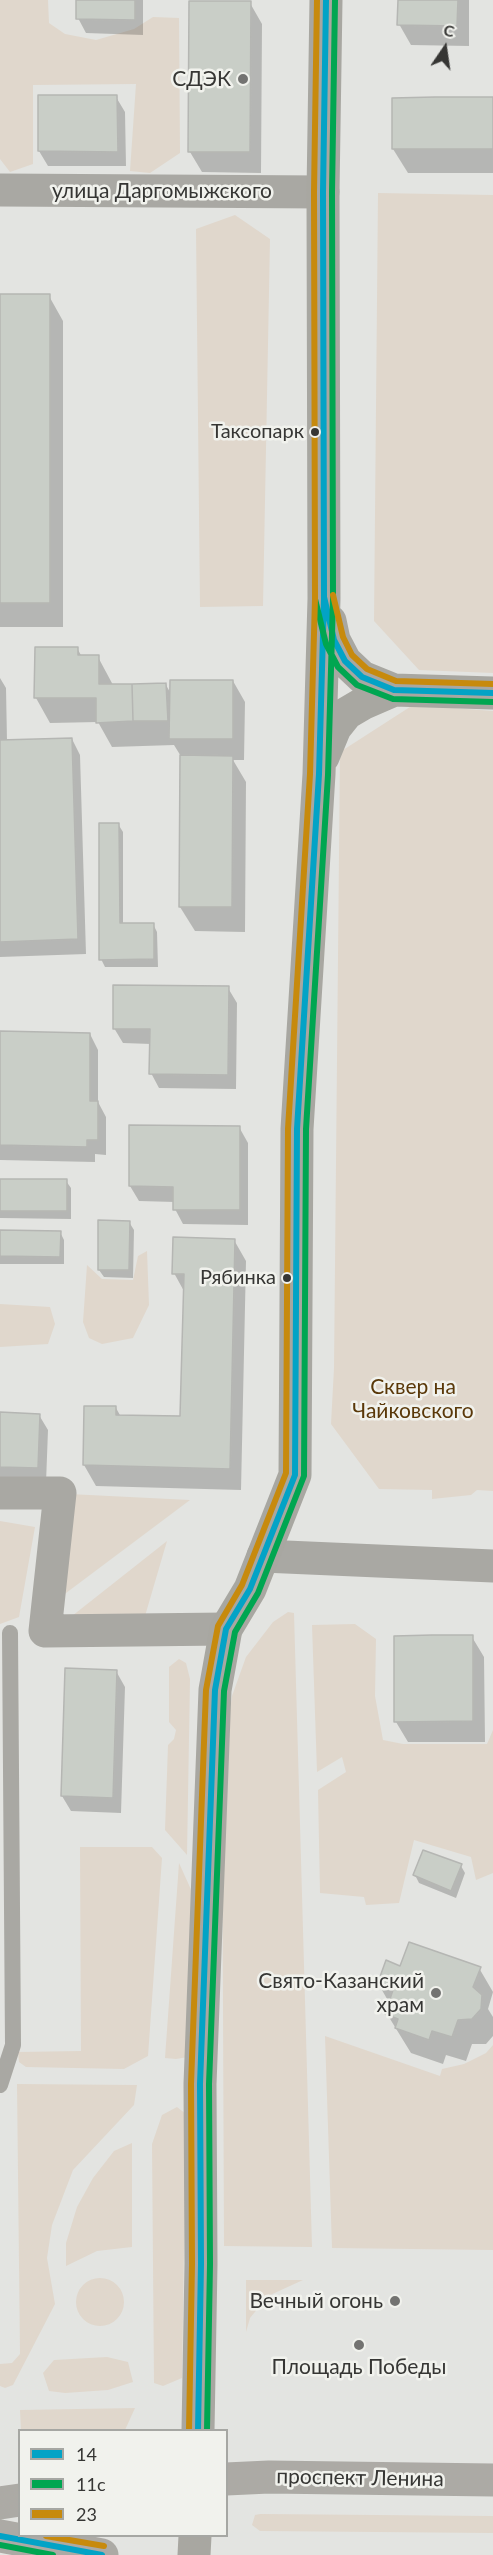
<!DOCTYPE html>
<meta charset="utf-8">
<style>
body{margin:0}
#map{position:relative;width:493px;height:2555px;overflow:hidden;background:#e3e4e1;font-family:Lato,sans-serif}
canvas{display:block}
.legend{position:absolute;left:18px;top:2429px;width:210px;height:108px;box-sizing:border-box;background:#f1f2ed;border:2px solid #a6a7a3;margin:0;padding:8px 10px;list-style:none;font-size:18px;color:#363634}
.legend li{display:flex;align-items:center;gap:12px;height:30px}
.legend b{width:30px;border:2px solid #a6a7a3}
.north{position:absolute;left:415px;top:18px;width:60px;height:60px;-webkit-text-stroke:4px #f1f2ed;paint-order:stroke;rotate:13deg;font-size:16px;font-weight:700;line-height:24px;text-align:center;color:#363634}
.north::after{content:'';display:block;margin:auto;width:21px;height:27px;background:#363634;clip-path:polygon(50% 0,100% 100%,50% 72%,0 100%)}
</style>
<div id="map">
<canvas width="493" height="2555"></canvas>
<ul class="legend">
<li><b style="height:8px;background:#03a3c6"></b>14</li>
<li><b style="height:8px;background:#00a651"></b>11с</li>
<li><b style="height:8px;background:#c78a0d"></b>23</li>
</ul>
<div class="north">С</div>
</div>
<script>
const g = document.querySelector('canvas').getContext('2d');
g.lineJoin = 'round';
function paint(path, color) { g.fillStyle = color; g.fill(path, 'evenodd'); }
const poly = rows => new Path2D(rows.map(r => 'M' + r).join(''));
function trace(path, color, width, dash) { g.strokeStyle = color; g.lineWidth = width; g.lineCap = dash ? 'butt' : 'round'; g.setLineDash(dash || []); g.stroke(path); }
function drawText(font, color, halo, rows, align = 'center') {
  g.font = font + ' Lato,sans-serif'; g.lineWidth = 5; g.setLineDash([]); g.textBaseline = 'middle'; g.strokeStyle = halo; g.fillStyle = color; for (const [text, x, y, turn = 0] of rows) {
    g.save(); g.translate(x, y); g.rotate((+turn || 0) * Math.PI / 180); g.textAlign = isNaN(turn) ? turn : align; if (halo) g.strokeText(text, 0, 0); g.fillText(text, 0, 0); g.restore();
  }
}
paint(poly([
 [0,0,48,0,49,23,65,34,96,40,134,29,153,17,179,18,180,153,150,173,130,171,136,84,33,85,33,164,10,172,0,159],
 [378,193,493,195,493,673,419,670,374,621],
 [235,215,270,239,263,606,200,607,196,229],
 [413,705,493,711,493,1491,477,1490,471,1495,432,1499,432,1490,379,1489,331,1424,334,1368,340,752],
 [147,1251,149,1305,133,1338,102,1344,89,1338,83,1322,87,1265,102,1279,133,1280,138,1256],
 [0,1304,50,1307,55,1324,48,1344,0,1347],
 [69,1494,190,1500,54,1602],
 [0,1521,35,1527,19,1617,0,1624],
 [167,1541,145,1616,72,1616],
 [288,1612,294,1613,312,2247,224,2246,222,1768,232,1696,246,1657,273,1622],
 [355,1624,376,1639,375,1696,383,1740,403,1744,487,1744,493,1730,493,1873,476,1880,471,1857,414,1840,399,1903,366,1905,364,1897,320,1893,318,1790,346,1772,342,1757,317,1772,312,1625],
 [179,1659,186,1663,190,1679,187,1855,165,1830,168,1745,174,1739,176,1730,169,1722,169,1667],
 [80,1847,152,1847,162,1858,148,2056,124,2069,26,2067,19,2062,18,2052,81,2051],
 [179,1863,193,1894,188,2057,176,2059,165,2058],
 [325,2036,440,2076,442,2069,464,2064,486,2053,493,2045,493,2250,332,2248],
 [17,2084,137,2085,134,2105,73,2170,52,2225,47,2258,55,2304,13,2385,5,2388,0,2386,0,2364,12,2363,20,2354],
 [177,2107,186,2114,182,2378,163,2386,154,2383,152,2144,162,2115],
 [132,2143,132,2247,97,2251,66,2266,66,2243,77,2207,93,2178,114,2151],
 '76 2302a24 24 0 1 1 48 0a24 24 0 1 1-48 0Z',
 [303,2280,268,2296,250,2318,246,2332,246,2280],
 [107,2357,128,2362,133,2382,108,2390,65,2393,49,2391,43,2373,54,2360],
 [135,2408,125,2430,21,2430,20,2410],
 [260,2514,493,2516,493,2533,260,2531,252,2525,255,2515]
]), '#e0d7cc');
paint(poly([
 [78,0,143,0,143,35,86,33,78,18],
 [399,0,469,0,469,46,411,45,399,24],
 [250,3,262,24,261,173,202,172,190,152],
 [39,96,116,97,125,112,126,166,48,166,39,151],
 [493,99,493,173,408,173,393,149],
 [0,296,49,296,63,321,63,627,0,627],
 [77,648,82,657,98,657,113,685,166,685,171,694,233,681,245,702,244,760,233,760,246,782,245,932,195,931,180,907,182,758,174,745,112,747,98,722,50,723,36,698],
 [0,678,6,688,7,741,72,739,80,755,86,954,0,957],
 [118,824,123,832,123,924,153,924,157,932,158,967,105,967,101,959],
 [228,988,237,1003,236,1089,159,1088,151,1073,151,1044,123,1043,114,1028],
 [0,1033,90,1034,98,1050,98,1102,106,1117,106,1155,95,1154,95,1162,0,1160],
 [239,1127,248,1143,248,1225,183,1224,175,1209,175,1202,139,1201,130,1186],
 [0,1180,66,1181,71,1188,71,1219,0,1218],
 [129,1222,134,1230,133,1278,104,1277,99,1270],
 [0,1232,60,1232,64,1240,64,1264,0,1264],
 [234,1240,246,1261,241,1490,96,1486,84,1465,116,1408,121,1417,182,1418,185,1293,174,1273],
 [0,1414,39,1415,48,1430,46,1483,0,1481],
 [472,1637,484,1657,485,1742,408,1742,396,1722],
 [116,1671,125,1687,121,1813,71,1811,62,1796],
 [461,1866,465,1873,456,1898,419,1883,415,1875],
 [401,1968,479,1968,493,1992,488,2009,493,2017,493,2036,486,2044,472,2044,466,2061,446,2055,443,2064,411,2053,387,2014,390,2004,379,1985]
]), '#0003');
const building = poly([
 [76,0,135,0,135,20,76,19,76,0],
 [398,0,458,0,457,26,397,25,398,0],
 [189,1,251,1,250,152,188,152,189,1],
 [38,95,117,95,118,152,38,151,38,95],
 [435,97,493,97,493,149,392,149,392,98,435,97],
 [0,294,50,294,50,603,0,603,0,294],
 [35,647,78,647,78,655,99,655,99,684,132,684,133,721,96,723,96,698,34,698,35,647],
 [170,680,233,680,233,739,169,739,170,680],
 [166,683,168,721,133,721,132,684,166,683],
 [72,738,78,939,0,942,0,740,72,738],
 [180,755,233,756,232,907,179,907,180,755],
 [99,823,119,823,120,923,154,923,154,959,99,960,99,823],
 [113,985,229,986,228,1075,149,1074,150,1029,113,1029,113,985],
 [0,1031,90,1033,90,1101,98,1101,98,1140,87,1140,87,1147,0,1145,0,1031],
 [129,1125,240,1126,240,1210,173,1210,173,1187,129,1186,129,1125],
 [0,1179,67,1179,67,1211,0,1211,0,1179],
 [98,1220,130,1221,129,1270,98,1270,98,1220],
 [0,1230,61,1231,60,1257,0,1256,0,1230],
 [173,1237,235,1239,230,1469,83,1465,84,1406,116,1406,116,1415,180,1416,184,1274,172,1274,173,1237],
 [0,1412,40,1414,38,1468,0,1467,0,1412],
 [432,1635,473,1635,473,1721,394,1722,394,1636,432,1635],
 [65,1668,117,1670,113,1798,61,1796,65,1668],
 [423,1850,462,1864,451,1891,413,1875,423,1850],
 [409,1942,481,1967,473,1987,482,1995,481,2009,472,2019,458,2020,452,2037,432,2031,429,2040,395,2028,398,2019,385,2014,393,1990,377,1985,386,1960,400,1966,409,1942]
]);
paint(building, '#c9cec7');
trace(building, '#b5b6b3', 1.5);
trace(poly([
 [0,2085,13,2045,10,1633]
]), '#a9a8a3', 16);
trace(poly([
 [0,190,323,192],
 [0,1493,60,1493,45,1631,226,1629]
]), '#a9a8a3', 33);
trace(poly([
 [263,1556,493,1566]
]), '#a9a8a3', 33);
trace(poly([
 [330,621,334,640,345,661,362,677,394,690,493,693],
 [323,757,335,728,347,713,364,703,394,690],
 [198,2430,201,2264,200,2084,215,1690,226,1629,250,1589,295,1475,297,1129,319,774,324,599,323,192,326,0],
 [194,2555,195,2536]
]), '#a8a7a1', 33);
trace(poly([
 [226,2479,269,2477,493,2480],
 [0,2503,20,2500],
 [0,2536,102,2555]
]), '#acaaa5', 33);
trace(poly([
 [324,597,334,640,345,661,362,677,394,690,493,693],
 [198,2430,201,2264,200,2084,215,1690,226,1629,250,1589,295,1475,297,1129,319,774,324,599,323,192,326,0],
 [0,2536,102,2555]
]), '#03a3c6', 6);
trace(poly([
 [315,599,326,644,338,667,357,685,393,699,493,702],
 [207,2430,210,2264,209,2084,224,1691,235,1632,258,1593,304,1476,306,1129,328,775,333,599,332,192,335,0],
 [0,2545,53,2555]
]), '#00a651', 6);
trace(poly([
 [333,595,343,637,352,655,367,669,396,681,493,684],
 [189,2430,192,2264,191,2084,206,1690,218,1626,242,1585,286,1473,288,1129,310,774,315,599,314,192,317,0],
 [46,2536,104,2546]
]), '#c78a0d', 6);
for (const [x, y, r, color] of [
 [243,79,6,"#737371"],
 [315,432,5,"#363634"],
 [287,1278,5,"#363634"],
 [436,1993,6,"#737371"],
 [395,2301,6,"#737371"],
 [359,2345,6,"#737371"]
]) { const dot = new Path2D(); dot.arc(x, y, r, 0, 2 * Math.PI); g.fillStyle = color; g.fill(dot); trace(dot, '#f1f2ed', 2); }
drawText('20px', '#363634', '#f1f2ed', [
 ["Таксопарк",304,432],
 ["Рябинка",276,1278]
], 'right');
drawText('21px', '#363634', '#f1f2ed', [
 ["СДЭК",231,79],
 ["Свято-Казанский",424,1981],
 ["храм",424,2005],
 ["Вечный огонь",383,2301],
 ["Площадь Победы",359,2367,"center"]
], 'right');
drawText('21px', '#363634', '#f1f2ed', [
 ["улица Даргомыжского",162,191],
 ["проспект Ленина",360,2478,1]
]);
drawText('21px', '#5a3809', '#f1f2ed', [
 ["Сквер на",413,1387],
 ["Чайковского",413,1411]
]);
</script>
